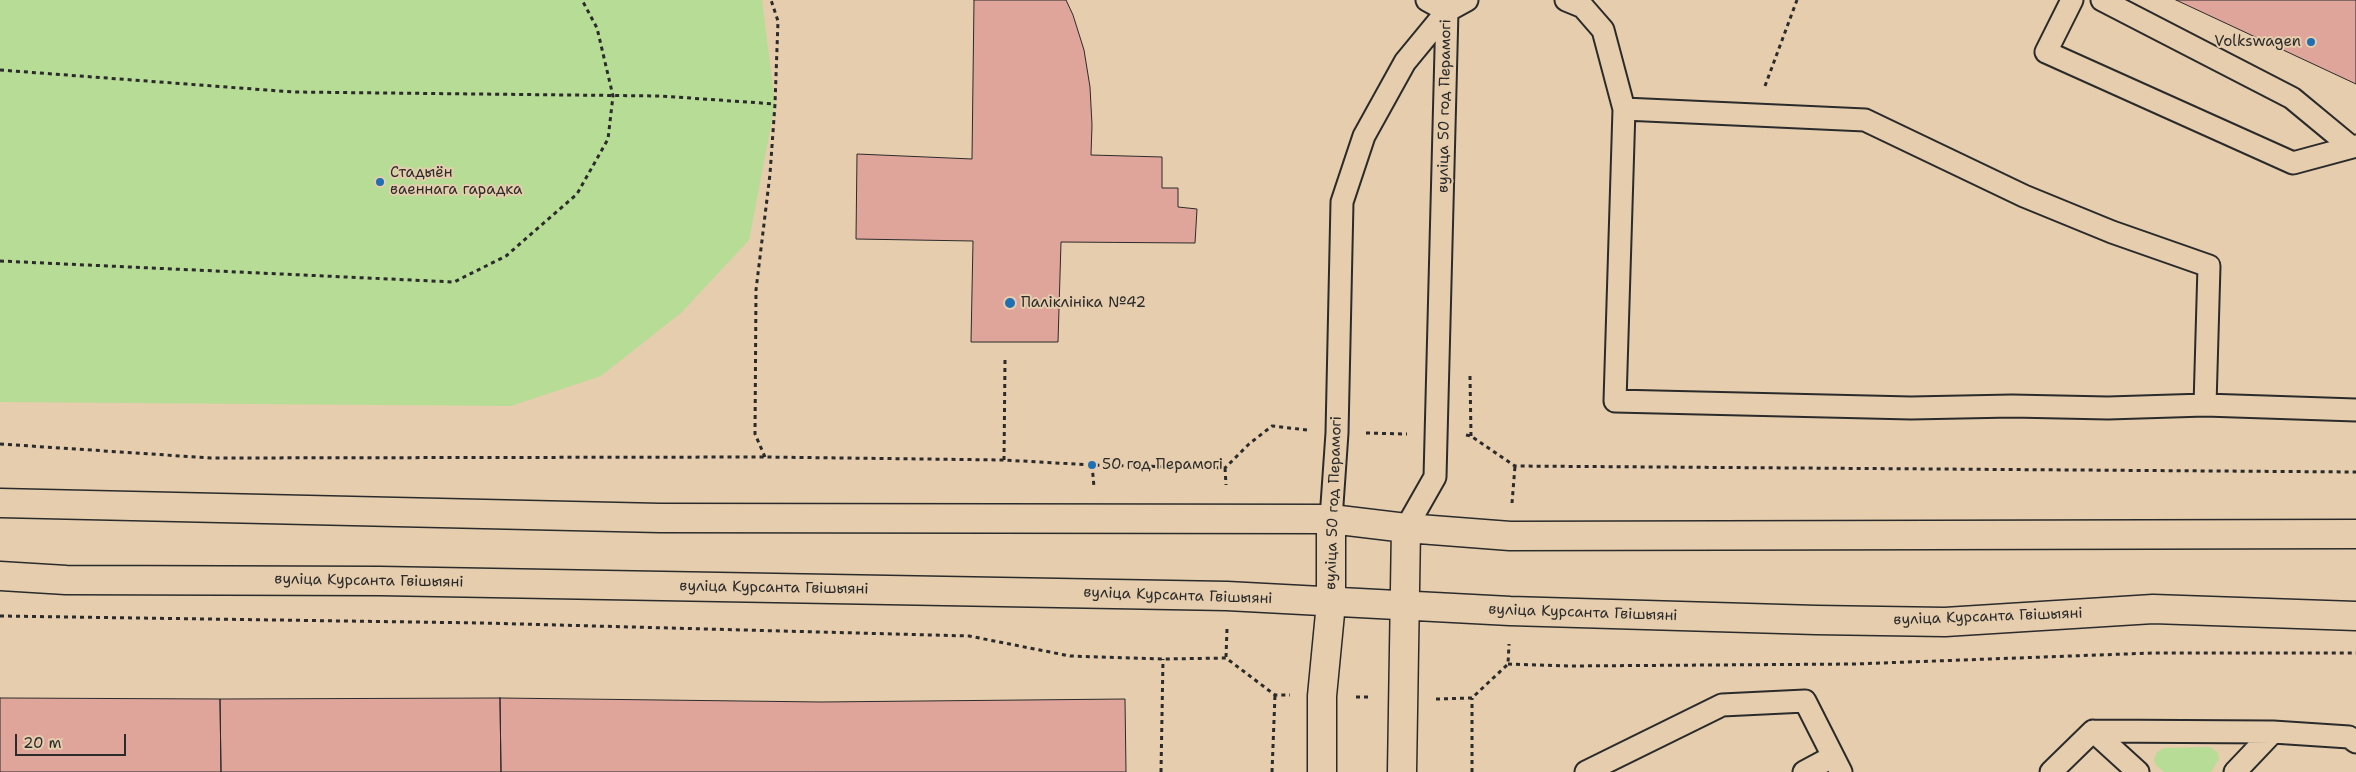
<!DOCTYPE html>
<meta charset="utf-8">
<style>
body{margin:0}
#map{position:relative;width:2356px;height:772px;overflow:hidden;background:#e5cdad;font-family:"Shantell Sans",sans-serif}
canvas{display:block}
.scale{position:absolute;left:15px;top:734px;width:111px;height:22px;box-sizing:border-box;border:2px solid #2b2b2b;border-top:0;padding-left:6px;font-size:15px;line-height:18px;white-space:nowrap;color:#2b2b2b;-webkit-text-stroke:4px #e5cdad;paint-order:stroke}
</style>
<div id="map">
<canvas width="2356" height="772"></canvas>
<div class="scale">20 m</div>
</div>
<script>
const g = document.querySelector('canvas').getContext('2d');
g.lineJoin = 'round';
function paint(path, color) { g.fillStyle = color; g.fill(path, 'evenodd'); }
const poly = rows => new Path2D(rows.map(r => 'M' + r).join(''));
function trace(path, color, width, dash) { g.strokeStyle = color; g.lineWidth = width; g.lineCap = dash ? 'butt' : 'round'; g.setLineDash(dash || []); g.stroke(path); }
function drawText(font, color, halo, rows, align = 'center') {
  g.font = font + ' "Shantell Sans",sans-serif'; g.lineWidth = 4; g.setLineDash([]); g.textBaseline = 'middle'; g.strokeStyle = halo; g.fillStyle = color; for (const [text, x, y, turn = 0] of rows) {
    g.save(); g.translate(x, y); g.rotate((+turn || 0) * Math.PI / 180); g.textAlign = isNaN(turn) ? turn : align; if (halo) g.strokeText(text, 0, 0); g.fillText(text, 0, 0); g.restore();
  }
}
paint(poly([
 [0,0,762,0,775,104,749,240,682,312,601,376,511,406,0,402],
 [2210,747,2218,753,2219,759,2211,772,2164,772,2156,765,2154,760,2157,752,2164,748]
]), '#b7dc96');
const building = poly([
 [974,0,1066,0,1073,15,1084,50,1090,87,1092,125,1091,155,1162,157,1162,188,1178,188,1178,207,1197,209,1195,243,1061,242,1058,342,971,342,973,241,856,239,857,154,972,159,974,0],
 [2176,0,2356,0,2356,84,2176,0],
 [0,698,220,699,221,772,0,772,0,698],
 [500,698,821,702,1125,699,1126,772,501,772,500,698],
 [500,698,501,772,221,772,220,699,500,698]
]);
paint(building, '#dfa59b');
trace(building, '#2b2b2b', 1);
const lane = poly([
 [1427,0,1447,11],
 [1566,0,1583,7,1603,30,1624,109],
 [2072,0,2046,52,2293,163,2356,146],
 [2102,0,2292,98,2350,146],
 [2205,405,2209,266,2112,232,2024,196,1865,120,1624,109,1615,401,1911,408,2012,406,2108,408,2205,405,2356,410],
 [1331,519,1337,433,1342,202,1364,136,1405,62,1447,11,1467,0],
 [1406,528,1435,477,1447,11],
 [2093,731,2138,772],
 [1586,772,1722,705,1805,701,1841,772],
 [1804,772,1832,757],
 [2051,772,2093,731,2273,732,2349,737,2356,742],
 [2235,772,2273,732]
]);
const street = poly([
 [0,503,660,518,1331,519,1406,528,1510,536,2356,534],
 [0,576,66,580,380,581,1227,596,1510,611,1816,620,1945,622,2153,609,2356,616],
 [1322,772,1322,696,1331,603,1331,519],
 [1402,772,1406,528]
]);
trace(lane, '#2b2b2b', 25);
trace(street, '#2b2b2b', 31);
trace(poly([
 [0,70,293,92,661,96,775,104],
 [1765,86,1797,0],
 [0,261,454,282,506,256,577,194,608,139,613,96,597,28,582,0],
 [1470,376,1471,436],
 [1366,433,1407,434],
 [1466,435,1471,436,1515,466,2356,472],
 [0,444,211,458,765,457,1004,460,1092,465,1225,468,1249,444,1272,426,1307,430],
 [765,457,755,434,756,290,770,174,775,104,778,21,771,0],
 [1004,460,1005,360],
 [1092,465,1094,487],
 [1225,468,1226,485],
 [1512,503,1515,466],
 [0,616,482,623,969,636,1070,656,1163,659,1226,658,1275,695,1290,695],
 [1226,657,1227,629],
 [1508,664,1569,666,1854,664,2152,653,2356,653],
 [1356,697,1370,697],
 [1436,699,1472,698,1508,664,1509,644],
 [1161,772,1163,659],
 [1272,772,1275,695],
 [1472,772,1472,698]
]), '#2b2b2b', 3, [4, 4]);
trace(lane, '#e5cdad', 21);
trace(street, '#e5cdad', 28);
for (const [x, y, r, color] of [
 [2311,42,5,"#1f6fb2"],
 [380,182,5,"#1f6fb2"],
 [1010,303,6,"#1f6fb2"],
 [1092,465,5,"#1f6fb2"]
]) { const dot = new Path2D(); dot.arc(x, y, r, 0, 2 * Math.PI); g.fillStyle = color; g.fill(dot); trace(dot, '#e5cdad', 2); }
drawText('15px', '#2b2b2b', '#e5cdad', [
 ["Volkswagen",2301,42,"right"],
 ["Стадыён",390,173],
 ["ваеннага гарадка",390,190],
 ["Паліклініка №42",1021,303],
 ["50 год Перамогі",1102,465]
], 'left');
drawText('15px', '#2b2b2b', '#e5cdad', [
 ["вуліца 50 год Перамогі",1445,106,-89],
 ["вуліца 50 год Перамогі",1334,503,-88],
 ["вуліца Курсанта Гвішыяні",369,581,1],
 ["вуліца Курсанта Гвішыяні",774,588,1],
 ["вуліца Курсанта Гвішыяні",1178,596,2],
 ["вуліца Курсанта Гвішыяні",1583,613,2],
 ["вуліца Курсанта Гвішыяні",1988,617,-2]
]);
</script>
